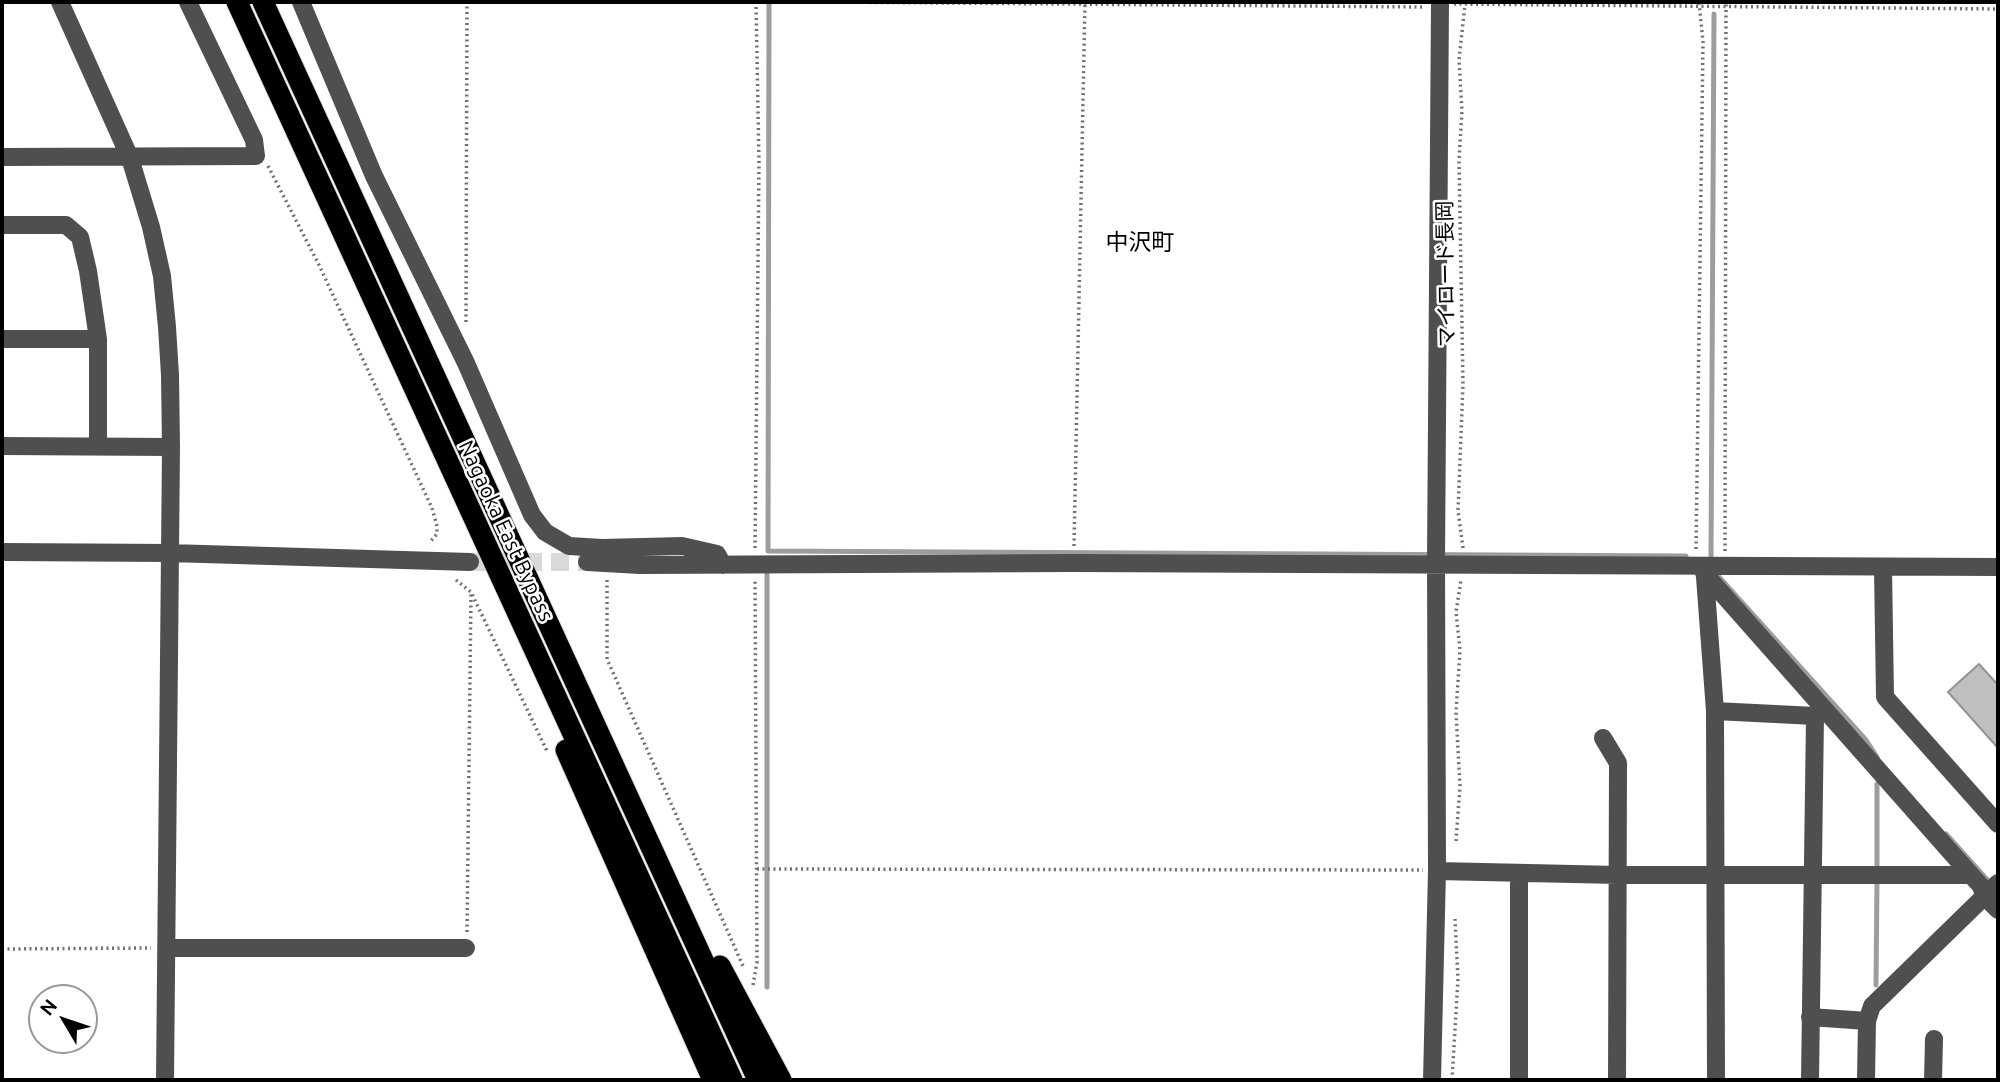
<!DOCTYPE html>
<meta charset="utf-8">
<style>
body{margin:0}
#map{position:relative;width:2000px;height:1082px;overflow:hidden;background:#fff;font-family:Ubuntu,sans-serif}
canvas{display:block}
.frame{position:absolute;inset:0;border:4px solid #000;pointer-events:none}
.north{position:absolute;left:28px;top:984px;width:70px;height:70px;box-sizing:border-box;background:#fff;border:2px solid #999;border-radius:50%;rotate:309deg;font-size:19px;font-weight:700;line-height:28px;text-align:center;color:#000}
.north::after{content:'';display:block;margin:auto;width:24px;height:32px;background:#000;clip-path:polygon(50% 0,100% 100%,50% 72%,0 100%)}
</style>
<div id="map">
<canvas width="2000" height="1082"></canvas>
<div class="frame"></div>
<div class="north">N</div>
</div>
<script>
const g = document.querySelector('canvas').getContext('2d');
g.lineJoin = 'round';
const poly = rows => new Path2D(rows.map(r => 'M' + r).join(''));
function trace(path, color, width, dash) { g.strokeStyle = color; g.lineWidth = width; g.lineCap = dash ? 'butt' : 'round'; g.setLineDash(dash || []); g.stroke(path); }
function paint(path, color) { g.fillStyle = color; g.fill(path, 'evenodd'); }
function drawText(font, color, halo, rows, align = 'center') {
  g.font = font + ' Ubuntu,"Noto Sans JP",sans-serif'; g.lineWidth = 5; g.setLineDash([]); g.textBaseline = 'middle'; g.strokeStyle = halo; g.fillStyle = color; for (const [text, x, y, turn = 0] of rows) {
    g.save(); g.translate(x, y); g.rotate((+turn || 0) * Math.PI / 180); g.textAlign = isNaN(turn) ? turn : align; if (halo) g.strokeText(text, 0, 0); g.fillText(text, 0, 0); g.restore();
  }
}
trace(poly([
 [769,2,768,551,1686,556],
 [1711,556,1714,14],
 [1719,577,1866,740,1877,757],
 [1877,784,1877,868],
 [1946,834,1991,884],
 [1876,985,1877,881],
 [767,987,767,573]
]), '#9d9d9d', 5);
const building = poly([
 [1979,664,1998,685,1998,748,1948,692,1979,664]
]);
paint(building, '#bfbfbf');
trace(building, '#939393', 2);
trace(poly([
 [470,562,587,562]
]), '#d9d9d9', 18, [18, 9]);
const highway = poly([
 [237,2,732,1080],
 [263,2,758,1080],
 [566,750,713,1080],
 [720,966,781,1080]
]);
trace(highway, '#dbdbdb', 23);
trace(poly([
 [826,2,1422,7],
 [1454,4,1998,9],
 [268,166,319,265,432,508,437,526,437,534,429,543],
 [466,322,467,2],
 [1074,546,1085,2],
 [755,548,759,164,756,2],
 [1463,548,1458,511,1463,384,1459,160,1462,111,1459,60,1465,4],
 [1696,549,1703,42,1699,2],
 [1725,551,1726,2],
 [456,580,471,592,547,751],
 [607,580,607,659,743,966],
 [1456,841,1460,786,1456,712,1460,650,1456,612,1461,580],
 [757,869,1423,870],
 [467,932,471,593],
 [2,949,151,948],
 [753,985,757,962,755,580],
 [1452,1080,1458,979,1455,919]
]), '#717171', 3.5, [2, 3.5]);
trace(poly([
 [60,2,130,158,151,227,162,276,167,327,170,375,171,447,165,1080],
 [301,2,374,176,466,363,532,515,545,532,569,546,602,548,682,546,717,554,723,565],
 [2,157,256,156,254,140,188,2],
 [2,225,66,225,80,237,88,271,98,339,98,446],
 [2,339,98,339],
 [2,446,171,447],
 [2,552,170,553,470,562],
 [587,562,640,565,1074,563,1998,567],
 [1883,568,1885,697,1998,824],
 [1704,573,1971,875,1981,886,1984,896,1998,910],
 [1705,577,1715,711,1716,1080],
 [1715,711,1815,716],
 [1603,738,1618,763,1617,1080],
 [1437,871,1618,875,1971,875],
 [1519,873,1519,1080],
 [167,948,466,948],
 [1810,1017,1867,1021],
 [1432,1080,1437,871,1436,559,1440,2],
 [1810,1080,1815,716,1823,708],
 [1866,1080,1867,1021,1872,1006,1998,883],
 [1933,1080,1934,1039]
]), '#4f4f4f', 18);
trace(highway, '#000', 21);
drawText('21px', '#000', '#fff', [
 ["マイロード長岡",1446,274,-91],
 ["Nagaoka East Bypass",506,531,65]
]);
drawText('23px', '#000', '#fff', [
 ["中沢町",1140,242]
]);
</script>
